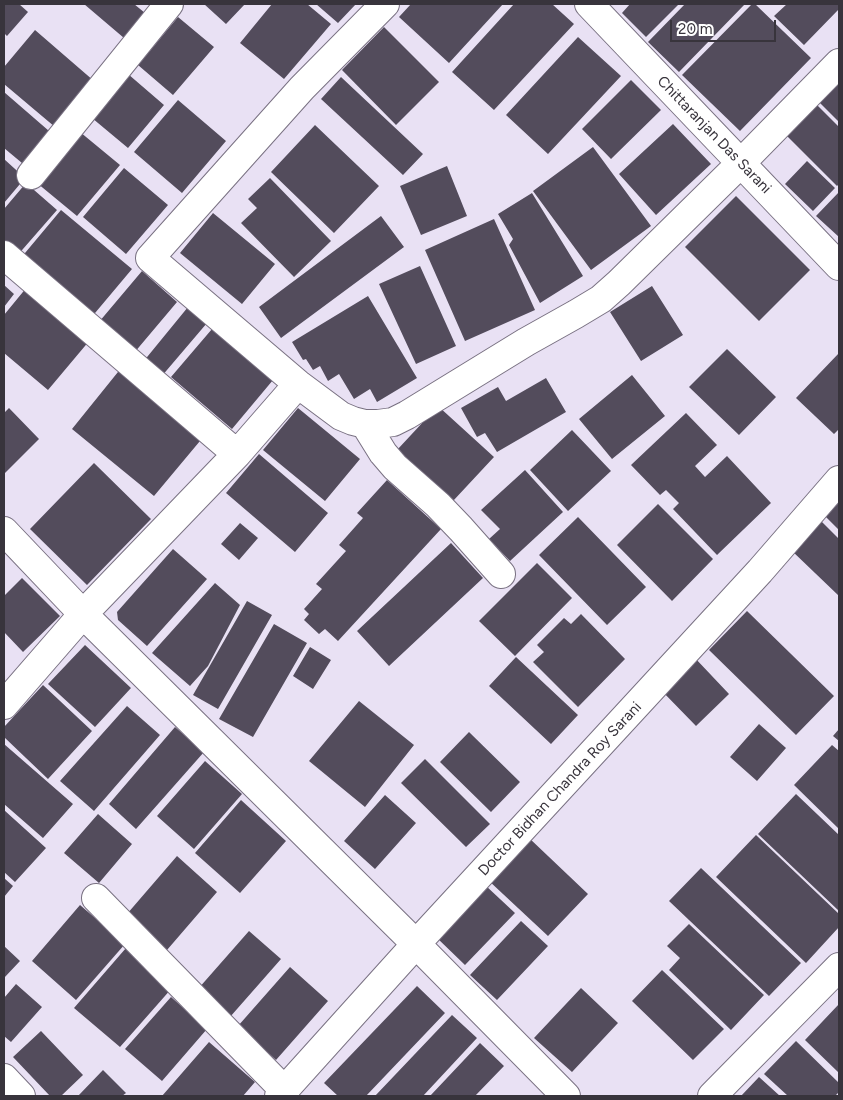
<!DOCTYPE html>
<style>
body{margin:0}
#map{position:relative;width:843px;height:1100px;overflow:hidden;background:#e9e1f4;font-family:Figtree,sans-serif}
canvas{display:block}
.frame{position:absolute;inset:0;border:5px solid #38343c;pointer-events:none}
.scale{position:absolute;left:670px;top:20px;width:106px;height:22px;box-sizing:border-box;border:2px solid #38343c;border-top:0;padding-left:6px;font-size:15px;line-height:18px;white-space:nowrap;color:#38343c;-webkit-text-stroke:4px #fff;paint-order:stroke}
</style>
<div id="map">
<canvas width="843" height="1100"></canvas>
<div class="frame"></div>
<div class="scale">20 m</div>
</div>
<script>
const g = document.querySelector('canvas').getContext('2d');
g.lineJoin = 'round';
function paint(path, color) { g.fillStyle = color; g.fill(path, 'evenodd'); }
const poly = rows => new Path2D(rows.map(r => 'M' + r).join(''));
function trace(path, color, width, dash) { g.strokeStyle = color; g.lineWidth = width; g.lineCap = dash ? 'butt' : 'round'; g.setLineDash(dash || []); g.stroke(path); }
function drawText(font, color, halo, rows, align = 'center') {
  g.font = font + ' Figtree,sans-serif'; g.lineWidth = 5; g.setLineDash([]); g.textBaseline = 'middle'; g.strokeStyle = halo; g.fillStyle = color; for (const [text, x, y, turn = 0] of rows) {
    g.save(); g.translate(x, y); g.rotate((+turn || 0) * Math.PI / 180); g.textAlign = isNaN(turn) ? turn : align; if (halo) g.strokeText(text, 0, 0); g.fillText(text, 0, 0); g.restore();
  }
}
paint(poly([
 [4,4,19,4,28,12,7,36,4,33],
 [84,4,134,4,145,13,124,38],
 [204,4,245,4,226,24],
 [272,4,307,4,331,24,284,79,240,43],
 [316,4,356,4,338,23],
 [411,4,503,4,449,63,399,17],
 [514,4,552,4,574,24,494,110,452,72],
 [630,4,679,4,646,37,622,13],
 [685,4,745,4,679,72,648,42],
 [752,4,755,4,811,58,740,131,682,75],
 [787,4,839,4,839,9,804,45,774,16],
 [178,17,214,47,173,95,138,65],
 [384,27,439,82,396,125,342,70],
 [35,30,94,81,55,127,4,84,4,67],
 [578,37,621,76,548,154,506,115],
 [128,74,164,105,128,148,92,118],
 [341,77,423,154,403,175,321,99],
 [631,80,661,110,611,159,582,129],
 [839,82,839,122,819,102],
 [4,92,49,131,22,163,4,148],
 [178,100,226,141,182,193,134,152],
 [817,105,839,127,839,184,837,186,787,136],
 [673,124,711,164,656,215,619,174],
 [315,125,379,186,334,233,271,172],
 [80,132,120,165,77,216,37,183],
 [593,147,651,226,591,270,533,191],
 [4,159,25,178,4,203],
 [807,161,835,188,813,211,785,184],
 [447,166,467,216,421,235,400,186],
 [124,168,168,205,126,254,83,217],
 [270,178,331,241,294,277,241,223,257,208,248,199],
 [26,183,57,210,16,257,4,246,4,209],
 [839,192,839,237,816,216],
 [532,193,583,276,540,303,509,245,513,239,498,214],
 [736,196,810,270,759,321,685,247],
 [61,210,132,269,90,319,20,259],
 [213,213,275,264,242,304,180,253],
 [381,216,404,247,281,338,259,307],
 [494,219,535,310,465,341,425,250],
 [420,266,456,346,416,364,379,284],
 [142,271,177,302,134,353,99,322],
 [4,285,14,294,4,307],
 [652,286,683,335,641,361,610,312],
 [27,287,90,340,48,390,4,353,4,315],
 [368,296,417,378,377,402,370,389,354,399,339,374,328,381,320,366,313,370,306,359,303,360,292,342],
 [188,307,207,323,161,377,143,362],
 [212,329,273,380,232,429,171,377],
 [727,349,776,397,739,435,689,387],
 [839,353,839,429,834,434,796,398],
 [122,367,205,435,154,496,72,429],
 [632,375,665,416,612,459,579,419],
 [546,378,566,412,497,452,485,433,477,437,461,408,498,387,506,401],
 [438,406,494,457,453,501,397,450],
 [9,408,39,439,4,474,4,413],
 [298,408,360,459,325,501,263,450],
 [686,413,717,445,695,466,705,477,727,456,771,503,717,555,673,509,679,503,666,490,660,495,631,465],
 [572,430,611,471,568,511,530,470],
 [259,454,328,513,295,552,226,493],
 [94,463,151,519,87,585,30,529],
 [525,470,563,512,510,561,489,539,500,529,481,510],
 [387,480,441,529,338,641,325,629,319,634,304,620,309,614,304,609,322,589,316,584,346,551,339,545,363,518,357,513],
 [839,501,839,530,825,516],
 [658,504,713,559,672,601,617,545],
 [578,517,646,587,607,625,539,555],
 [820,520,839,539,839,596,791,550],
 [240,523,258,538,239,560,221,544],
 [451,543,483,578,389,666,357,631],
 [173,549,207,579,147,646,118,620,117,612],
 [537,563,572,598,515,656,479,621],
 [22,578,60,616,23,652,4,632,4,596],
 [215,583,240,605,208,666,190,686,152,653],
 [247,601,272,615,218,709,193,695],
 [747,611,834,696,796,735,709,650],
 [581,614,625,659,578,707,533,662,544,652,537,645,564,618,571,624],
 [274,624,307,643,253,737,219,719],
 [85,645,131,688,95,727,48,684],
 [310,647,331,660,313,689,293,676],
 [516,657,578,715,551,744,489,686],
 [694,657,729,694,696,726,660,689],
 [43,685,92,731,48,779,4,737,4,727],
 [359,701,414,745,365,807,309,761],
 [127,706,160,735,94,811,60,781],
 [759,724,786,748,757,781,730,757],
 [175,727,204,752,136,829,109,804],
 [839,729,839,741,833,736],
 [469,732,520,782,491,812,440,762],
 [4,744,73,804,43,838,4,804],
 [832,745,839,751,839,829,794,785],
 [425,759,490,824,466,847,401,783],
 [205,761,242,794,194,849,157,816],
 [796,794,839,835,839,911,758,834],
 [385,795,416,823,375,869,344,841],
 [241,800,286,841,240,893,195,853],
 [4,810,46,848,15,882,4,872],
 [98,814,132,844,99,883,64,853],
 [756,835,839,914,839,927,806,963,716,877],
 [528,837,588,894,548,936,488,880],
 [177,856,217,892,167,950,127,914],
 [701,868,801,963,769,996,669,901],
 [4,878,13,886,4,897],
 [485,885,515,913,465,965,436,937],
 [80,905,125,944,76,1000,32,961],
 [521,921,548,946,497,1000,470,975],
 [689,924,764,995,731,1030,669,970,680,958,667,946],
 [249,931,281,959,230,1017,198,989],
 [4,946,20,961,4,978],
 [126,948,172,988,120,1047,74,1008],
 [290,967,328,1001,276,1060,238,1026],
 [662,970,724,1029,693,1060,632,1001],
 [16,984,42,1007,11,1042,4,1036,4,998],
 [417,986,445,1013,366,1096,338,1096,324,1083],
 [581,988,618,1023,572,1072,534,1038],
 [171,997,207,1029,162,1081,125,1049],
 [839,1004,839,1073,805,1040],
 [452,1015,477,1038,423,1096,375,1096],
 [41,1031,83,1075,61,1096,50,1096,13,1057],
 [796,1041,839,1083,839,1092,835,1096,788,1096,764,1074],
 [209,1042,255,1082,243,1096,162,1096],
 [480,1043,504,1066,475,1096,430,1096],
 [103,1070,126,1093,122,1096,78,1096],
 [759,1077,780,1096,741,1096]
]), '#534c5c');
const street = poly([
 [385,4,302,88,150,258,298,384,341,416,353,421,365,424,378,424,393,422,407,415,526,342,576,314,601,299,619,283,741,163,839,63],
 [589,4,839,266],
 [31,175,169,4],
 [4,255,237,454],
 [365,424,383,453,395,467,438,505,461,529,501,574],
 [4,531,83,614,416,944,566,1096],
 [4,705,83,614,237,454,298,384],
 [96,898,284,1090],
 [4,1078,21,1096],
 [279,1096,416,944,760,571,839,480],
 [712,1096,839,967]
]);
trace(street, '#797182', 30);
trace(street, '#fff', 28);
drawText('15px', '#38343c', '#fff', [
 ["Chittaranjan Das Sarani",714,135,46],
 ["Doctor Bidhan Chandra Roy Sarani",560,789,-47]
]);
</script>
